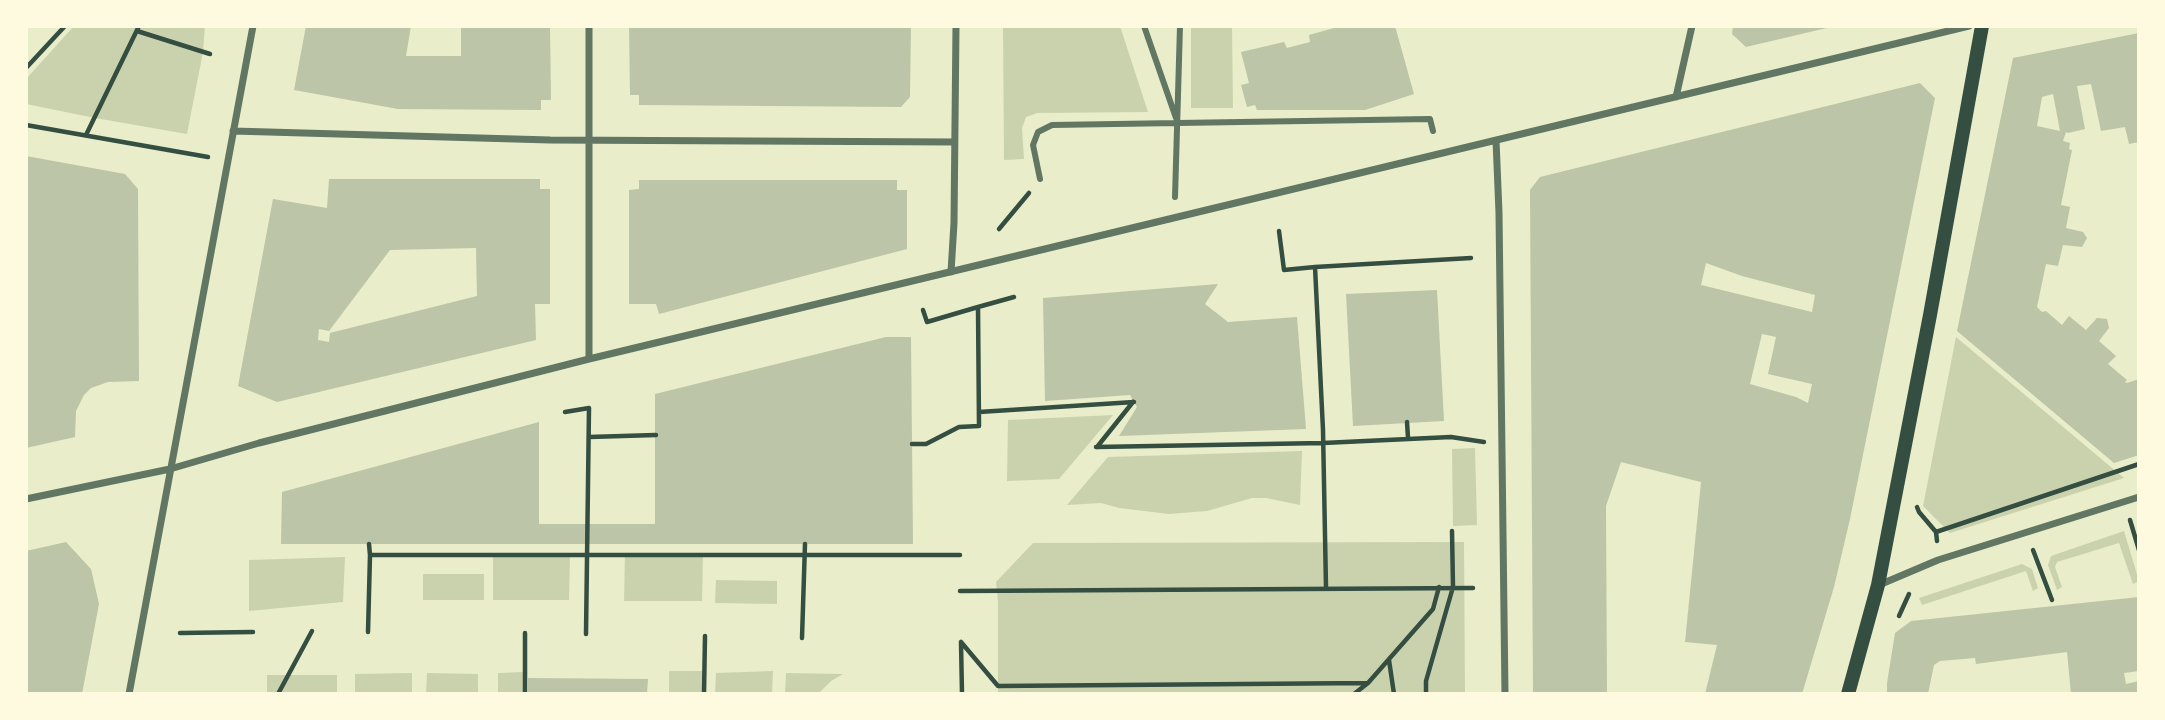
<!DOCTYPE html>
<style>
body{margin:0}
#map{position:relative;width:2165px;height:720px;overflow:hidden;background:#e9edc9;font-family:"Source Serif 4",serif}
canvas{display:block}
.frame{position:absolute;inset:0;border:28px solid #fefae0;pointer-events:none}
</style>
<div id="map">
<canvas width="2165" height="720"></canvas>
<div class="frame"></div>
</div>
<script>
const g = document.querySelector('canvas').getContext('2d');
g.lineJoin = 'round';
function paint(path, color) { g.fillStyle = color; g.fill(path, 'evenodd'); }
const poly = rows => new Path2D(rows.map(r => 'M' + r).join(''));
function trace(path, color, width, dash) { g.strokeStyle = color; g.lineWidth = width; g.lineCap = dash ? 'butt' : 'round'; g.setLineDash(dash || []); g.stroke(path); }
paint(poly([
 [74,26,205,26,203,52,187,134,95,118,26,104,26,79],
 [1003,26,1120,26,1148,112,1037,113,1026,117,1022,128,1024,159,1004,160],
 [1191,26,1232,26,1233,108,1191,108],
 [1956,337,2124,478,1950,533,1923,506],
 [1113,415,1059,479,1007,481,1008,420],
 [1475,448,1477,525,1453,526,1452,449],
 [1302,451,1300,505,1266,498,1252,498,1207,511,1169,514,1119,508,1101,503,1067,505,1108,457],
 [2124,531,2139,581,2133,584,2119,543,2057,562,2055,567,2062,587,2057,590,2048,565,2051,556],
 [1464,542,1465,694,998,694,998,601,996,582,1033,543],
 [625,554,703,554,702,601,624,601],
 [493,555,570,555,569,600,493,600],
 [345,557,343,602,249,611,249,560],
 [2022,564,2032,569,2038,588,2033,591,2026,571,1922,605,1919,598],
 [423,574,484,574,484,600,423,600],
 [716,580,777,581,777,604,715,603],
 [669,671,704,671,704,694,669,694],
 [773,671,772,694,715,694,716,673],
 [525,672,525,694,498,694,498,673],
 [412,673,412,694,355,694,355,674],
 [427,673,478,674,478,694,426,694],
 [786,673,843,674,831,681,818,694,785,694],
 [267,675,337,675,337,694,267,694]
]), '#cad2ad');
paint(poly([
 [306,26,411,26,406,56,461,56,461,26,550,26,551,100,541,100,541,110,398,109,294,90],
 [629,26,911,26,910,97,901,107,639,105,639,95,630,95],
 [1341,26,1395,26,1414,94,1365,110,1257,110,1255,105,1247,107,1241,85,1249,83,1241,52,1284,42,1287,48,1310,42,1309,35],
 [1733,26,1831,26,1831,27,1746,47,1732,34],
 [2139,33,2139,142,2129,144,2125,127,2101,131,2091,84,2077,86,2085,129,2068,133,2066,132,2063,141,2070,143,2069,149,2072,150,2061,205,2070,207,2066,228,2083,232,2087,238,2082,247,2063,245,2058,266,2046,264,2037,307,2042,312,2046,311,2062,325,2069,316,2086,330,2097,318,2107,319,2109,328,2099,341,2116,356,2108,364,2127,380,2125,382,2127,383,2139,379,2139,455,2114,463,1957,331,2013,58],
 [2053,94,2060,131,2037,126,2042,97],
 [1920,83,1935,98,1850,519,1834,587,1802,694,1705,694,1717,645,1685,642,1701,482,1621,462,1606,506,1607,694,1533,694,1530,190,1540,177],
 [1706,263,1742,276,1815,295,1812,312,1701,285],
 [1762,334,1776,337,1768,374,1812,384,1808,403,1796,397,1750,384],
 [26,156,125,174,138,189,139,381,108,382,91,388,84,395,76,411,75,437,26,448],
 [329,179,540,179,540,189,550,189,550,304,535,304,536,340,277,402,238,386,273,199,327,208],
 [476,248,477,296,330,333,329,342,318,340,319,329,329,331,390,250],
 [639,180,897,180,897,190,907,190,907,249,659,314,656,304,629,304,629,190,639,189],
 [1218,284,1205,304,1228,322,1297,317,1306,429,1119,436,1137,407,1130,395,1045,401,1043,298],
 [1437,290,1444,421,1353,426,1346,294],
 [886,337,911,337,913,544,281,544,282,492,539,422,539,524,655,524,655,394],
 [66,542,91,569,99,604,82,694,26,694,26,551],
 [2139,597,2139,671,2124,673,2126,684,2139,681,2139,694,2071,694,2067,652,1976,664,1975,658,1940,661,1934,665,1928,694,1887,694,1887,683,1895,633,1911,621],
 [528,678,648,679,647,694,528,694]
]), '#bcc5a7');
trace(poly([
 [137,31,210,54],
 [26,68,65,26],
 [26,125,208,157],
 [86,135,139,26],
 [999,229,1029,193],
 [1279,231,1284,270,1315,267,1323,430,1326,588],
 [1315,267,1471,258],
 [923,310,927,322,978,307],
 [565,412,589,408,586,634],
 [979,412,1134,402],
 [1407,422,1408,438],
 [589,437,656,435],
 [912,444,926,444,959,427,979,426,978,307,1014,297],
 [1096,447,1323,443,1451,437,1484,442],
 [1097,447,1133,402],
 [1917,507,1919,512,1936,532,1937,541],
 [2130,520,2139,550],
 [1936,532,2139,464],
 [369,544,370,555],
 [2033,550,2052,600],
 [960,591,1473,588],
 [1899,616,1909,594],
 [368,632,370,555,960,555],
 [180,633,253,632],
 [525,633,525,694],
 [802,638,805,544],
 [961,642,998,686,1368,683],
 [961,642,962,694],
 [1389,660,1394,694],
 [278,694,312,631],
 [704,694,705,636],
 [1354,694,1368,683,1433,609,1439,587],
 [1426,694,1426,681,1453,587,1452,531]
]), '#344e41', 4.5);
trace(poly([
 [1144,26,1176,118],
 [1040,179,1033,145,1038,132,1052,125,1430,119,1433,131],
 [1175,197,1180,26]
]), '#617663', 6);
trace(poly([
 [1676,97,1692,26],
 [233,131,550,140,954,142],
 [1496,140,1499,213,1505,694],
 [951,272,954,223,956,26],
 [589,359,589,26],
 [26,499,170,469,259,443,589,359,1969,26],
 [1879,585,1938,560,2139,497],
 [129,694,253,26]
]), '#617663', 7);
trace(poly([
 [1848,694,1878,585,1930,315,1982,26]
]), '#344e41', 14);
</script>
